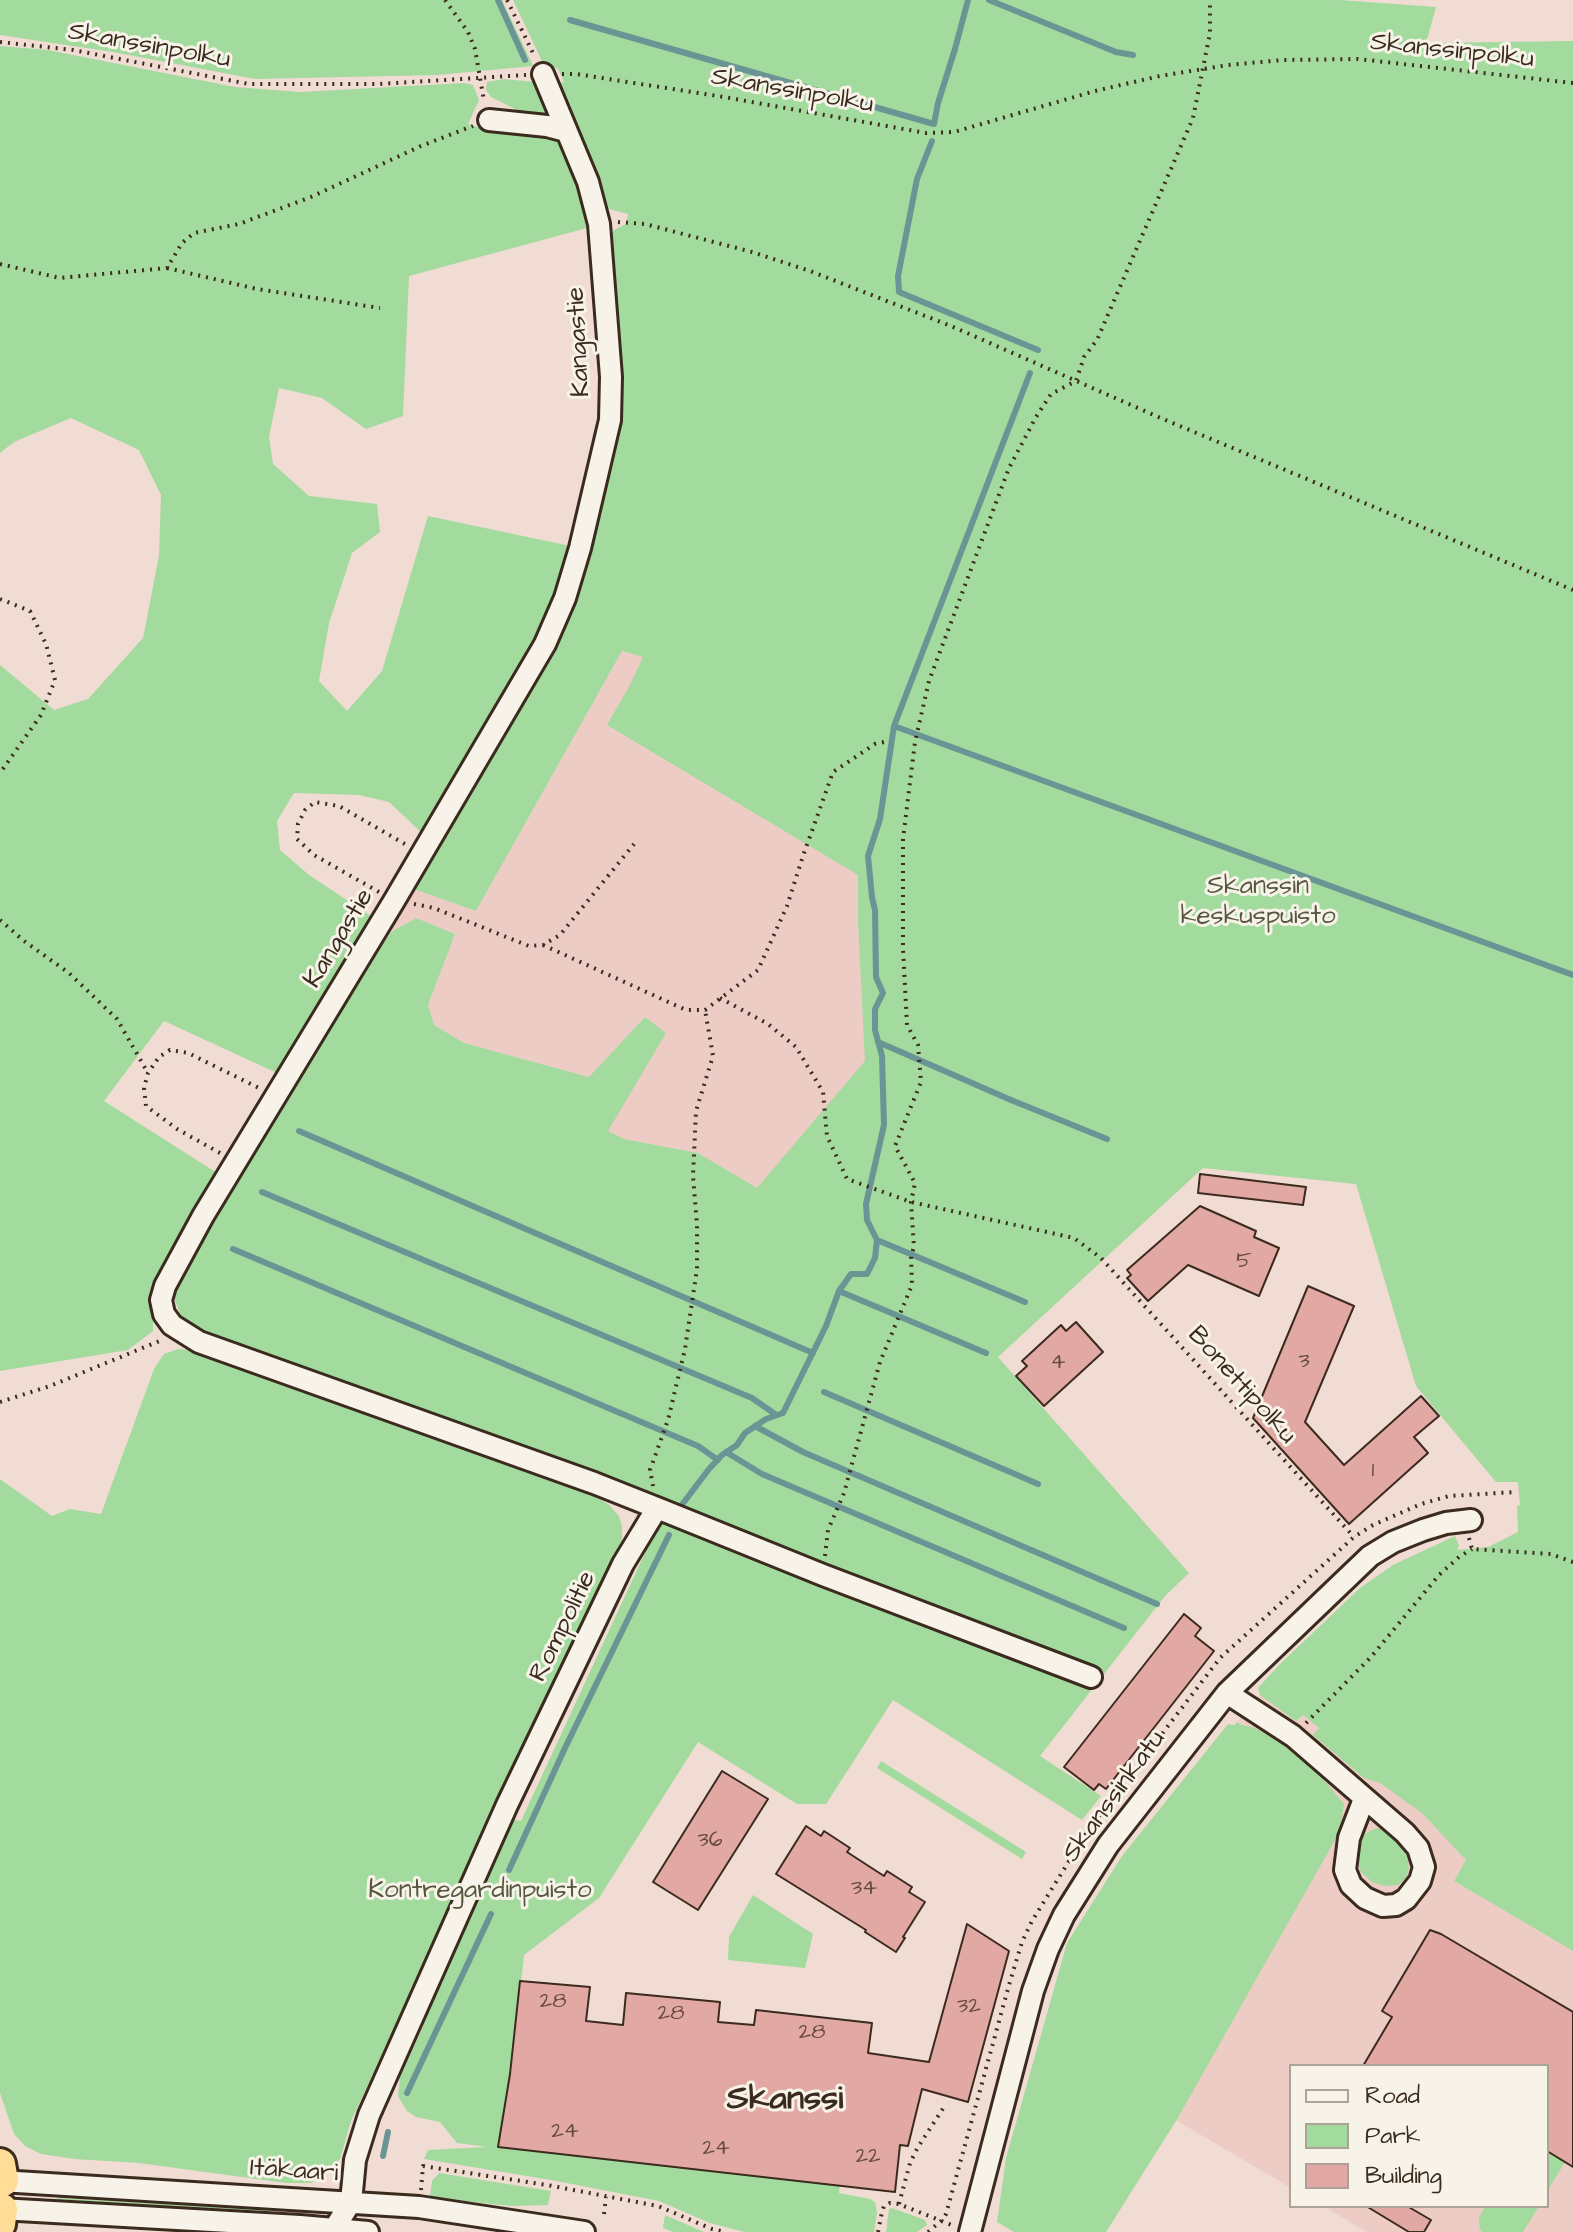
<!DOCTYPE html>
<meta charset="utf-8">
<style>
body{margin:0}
#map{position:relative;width:1573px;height:2232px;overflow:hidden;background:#f1dcd3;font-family:"Architects Daughter",sans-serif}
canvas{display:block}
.legend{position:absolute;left:1289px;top:2064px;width:260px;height:144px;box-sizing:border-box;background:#f7f3e8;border:2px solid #aca397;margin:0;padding:10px 14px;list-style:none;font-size:24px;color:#3b2a1e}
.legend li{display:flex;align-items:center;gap:16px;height:40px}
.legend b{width:40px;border:2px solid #aca397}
</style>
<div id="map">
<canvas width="1573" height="2232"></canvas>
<ul class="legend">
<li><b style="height:10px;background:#f7f3e8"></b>Road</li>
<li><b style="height:22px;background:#a3da9e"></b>Park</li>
<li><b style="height:22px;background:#e2a8a3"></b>Building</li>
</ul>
</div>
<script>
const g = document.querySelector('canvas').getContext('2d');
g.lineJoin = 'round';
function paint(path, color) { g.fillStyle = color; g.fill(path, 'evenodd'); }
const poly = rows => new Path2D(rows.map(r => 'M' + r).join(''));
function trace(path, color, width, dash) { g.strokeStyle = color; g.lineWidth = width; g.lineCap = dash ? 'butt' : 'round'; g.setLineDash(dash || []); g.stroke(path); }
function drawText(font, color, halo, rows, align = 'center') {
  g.font = font + ' "Architects Daughter",sans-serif'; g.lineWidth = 6; g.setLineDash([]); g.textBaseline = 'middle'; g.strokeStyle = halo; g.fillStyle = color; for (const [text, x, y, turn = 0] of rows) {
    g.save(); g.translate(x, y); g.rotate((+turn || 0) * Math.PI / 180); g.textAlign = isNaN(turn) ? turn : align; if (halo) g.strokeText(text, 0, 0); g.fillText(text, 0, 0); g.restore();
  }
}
paint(poly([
 [622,651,706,675,858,742,858,922,869,1126,793,1225,698,1153,624,1139,607,1131,665,1033,645,1017,590,1077,464,1043,433,1025,428,1005,455,934,416,918,391,932,411,888,476,911],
 [1267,1686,1471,1852,1454,1881,1573,1951,1573,2232,1367,2232,1323,2206,1547,2206,1547,2066,1291,2066,1291,2188,1162,2112,1340,1805,1237,1722]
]), '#ecccc5');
paint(poly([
 [0,0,502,0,533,66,438,75,255,79,113,52,0,35],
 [513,0,1340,0,1436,7,1426,43,1573,41,1573,1951,1454,1881,1466,1860,1422,1813,1380,1783,1364,1778,1313,1735,1319,1728,1303,1715,1296,1721,1260,1695,1258,1688,1279,1665,1360,1588,1393,1565,1455,1536,1459,1546,1457,1550,1488,1547,1518,1532,1517,1506,1520,1505,1518,1482,1496,1482,1416,1386,1356,1184,1203,1168,998,1357,1189,1573,1165,1596,1040,1756,1101,1796,1082,1820,893,1700,826,1804,797,1804,698,1742,599,1898,524,1955,503,2148,840,2184,839,2193,870,2199,875,2202,877,2212,874,2232,744,2232,710,2223,659,2201,551,2180,424,2159,428,2150,487,2147,457,2143,440,2122,416,2117,407,2111,398,2096,400,2077,423,2027,426,2001,420,1974,351,2121,340,2159,327,2174,311,2183,286,2183,139,2163,74,2159,41,2154,25,2146,14,2134,0,2093,0,1479,52,1516,70,1509,101,1514,154,1369,164,1354,178,1349,210,1352,595,1496,609,1505,619,1516,622,1527,622,1539,616,1554,494,1816,521,1821,650,1542,653,1500,207,1335,190,1326,180,1314,174,1297,175,1280,314,1045,391,932,416,918,455,934,428,1005,434,1025,464,1043,589,1077,645,1017,666,1033,608,1131,624,1139,698,1153,757,1188,865,1061,858,922,858,875,607,725,630,685,643,657,622,651,476,911,411,888,558,637,600,504,609,237,614,230,626,224,628,214,605,208,558,94,561,83,564,82,558,69,543,63],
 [0,46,48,50,235,87,300,92,464,83,473,85,479,100,468,124,489,130,556,138,572,165,587,228,409,276,403,416,366,429,322,398,279,388,269,437,273,464,309,496,377,504,380,532,352,553,329,623,319,681,347,711,382,671,428,516,575,547,534,651,424,835,389,802,359,795,294,793,277,821,280,850,309,875,371,916,277,1073,164,1021,104,1101,217,1173,166,1265,154,1293,153,1331,128,1350,0,1371,0,665,54,710,88,699,143,638,159,556,161,495,139,450,71,418,14,442,0,453],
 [504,79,535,82,542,90,552,114,546,119,535,119,491,97,486,90,487,82],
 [1237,1722,1241,1725,1253,1727,1277,1740,1317,1772,1344,1804,1340,1831,1176,2121,1106,2232,1014,2232,997,2222,1006,2158,1067,1943,1122,1856,1228,1724,1234,1725],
 [881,1761,1026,1852,1022,1859,877,1768],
 [1377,1828,1389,1832,1406,1851,1409,1868,1406,1878,1398,1885,1384,1886,1372,1882,1361,1872,1358,1864,1358,1845,1366,1833],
 [753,1895,813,1934,805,1968,728,1960,729,1937],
 [1547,2151,1565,2162,1547,2192],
 [439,2173,551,2191,548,2205,510,2206,430,2197,432,2181],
 [57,2198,268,2210,268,2215,57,2203],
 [1485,2206,1539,2206,1523,2232,1482,2232,1480,2230,1479,2218],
 [892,2208,925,2220,927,2225,917,2232,886,2232,889,2209],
 [665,2215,704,2232,673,2232,663,2228]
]), '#a3da9e');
trace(poly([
 [498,0,525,60],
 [989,0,1116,52,1133,55],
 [570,20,934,124,938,103,955,49,968,0],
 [932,141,917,179,898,276,899,292,1038,350],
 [894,726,1573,975],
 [878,1042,1011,1100,1107,1139],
 [299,1131,813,1353],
 [262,1192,752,1398,775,1414],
 [877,1240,1025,1302],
 [233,1249,698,1446,718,1460],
 [839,1291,986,1353],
 [824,1392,1038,1484],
 [755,1426,803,1452,1157,1604],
 [726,1452,762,1474,1124,1628],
 [681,1506,709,1469,722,1455,737,1445,745,1433,766,1419,783,1413,826,1326,839,1291,851,1274,867,1274,875,1258,877,1240,867,1220,866,1204,884,1125,882,1056,875,1030,875,1009,883,993,876,977,875,910,872,897,868,856,880,819,894,726,1030,373],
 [509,1870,565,1748,669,1535],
 [407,2093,491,1914],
 [383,2156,388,2132]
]), '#6b9595', 6);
const building = poly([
 [1200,1174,1306,1187,1303,1205,1198,1193,1200,1174],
 [1200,1206,1256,1231,1254,1237,1279,1248,1259,1296,1188,1265,1148,1301,1127,1278,1131,1275,1127,1270,1200,1206],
 [1308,1286,1354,1306,1305,1422,1344,1465,1421,1396,1439,1416,1414,1437,1428,1453,1349,1524,1253,1418,1308,1286],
 [1076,1322,1103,1352,1044,1406,1016,1376,1027,1366,1022,1361,1061,1325,1066,1331,1076,1322],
 [1184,1614,1201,1628,1195,1636,1214,1651,1106,1789,1099,1784,1094,1790,1064,1767,1184,1614],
 [722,1771,768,1799,698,1910,653,1882,722,1771],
 [806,1826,821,1836,824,1831,850,1848,847,1852,884,1876,887,1871,912,1887,909,1892,925,1902,903,1937,905,1938,896,1952,865,1932,866,1930,776,1874,806,1826],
 [967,1924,1009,1951,968,2102,922,2089,908,2146,900,2145,895,2192,498,2147,510,2074,520,1981,590,1987,586,2021,623,2025,626,1993,720,2002,718,2022,754,2025,756,2010,872,2023,868,2053,929,2062,967,1924],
 [1430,1930,1441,1934,1573,2012,1573,2167,1547,2151,1547,2066,1363,2066,1392,2017,1382,2011,1430,1930],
 [1366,2206,1407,2206,1431,2220,1424,2232,1409,2232,1366,2206]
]);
paint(building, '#e2a8a3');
trace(building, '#3b2a1e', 2);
const minor = poly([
 [543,74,588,182,599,224,611,377,610,420,580,548,565,598,545,644,394,901,203,1216,165,1286,161,1300,164,1314,172,1325,199,1342,594,1483,657,1508],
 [489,120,547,126,566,131],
 [1227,1693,1293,1736,1405,1833,1418,1848,1424,1867,1420,1881,1406,1899,1396,1905,1383,1906,1365,1898,1351,1885,1345,1870,1349,1838,1364,1799],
 [0,2181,419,2207,584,2232],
 [0,2209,300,2226,368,2232],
 [332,2232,351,2202,355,2160,369,2115,507,1805,623,1564,657,1508,823,1575,1091,1677],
 [970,2232,1033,1991,1048,1949,1064,1915,1108,1845,1227,1693,1370,1556,1393,1542,1423,1530,1446,1523,1471,1520]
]);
const highway = poly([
 [0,2164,3,2181],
 [0,2224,2,2209]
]);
trace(minor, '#3b2a1e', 26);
trace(highway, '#3b2a1e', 36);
trace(poly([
 [445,0,468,32,475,49,484,101],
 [507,0,535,57],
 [0,42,73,50,249,84,379,84,526,75],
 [562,74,576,74,718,96,926,133,954,132,1095,91,1160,76,1228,65,1283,60,1358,59,1573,83],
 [618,222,645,224,752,252,810,271,951,326,1163,419,1573,590],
 [0,264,60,278,167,268,182,243,194,233,239,224,311,197,421,146,473,126],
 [167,268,257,289,380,308],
 [0,599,30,611,46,644,55,680,41,715,0,773],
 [379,892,314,855,297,839,298,824,305,810,315,802,339,806,405,844],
 [414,904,434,908,529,946,543,945,560,935,634,844],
 [0,920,24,941,69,973,117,1019,148,1073],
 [543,945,686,1010,705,1010,758,970,787,906,803,856,833,772,875,744,884,742],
 [720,998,768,1024,796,1047,823,1092,827,1136,847,1179,911,1202,1074,1238,1101,1258,1354,1537],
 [220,1153,177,1129,146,1106,144,1088,148,1073,159,1057,170,1050,188,1053,259,1088],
 [0,1402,50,1386,162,1340],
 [653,1486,650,1470,668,1420,685,1349,697,1269,697,1225,693,1176,696,1111,713,1056,705,1010],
 [1469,1538,1472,1549,1551,1554,1573,1562],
 [825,1556,828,1530,844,1493,880,1362,912,1285,911,1256,914,1247,911,1202,915,1183,895,1146,921,1082,918,1045,907,1025,903,948,903,839,915,742,929,681,1009,468,1036,417,1051,394,1076,381,1084,357,1097,340,1193,118,1210,33,1210,0],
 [1306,1723,1371,1657,1439,1575,1459,1557,1472,1549],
 [421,2190,423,2166,547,2185,658,2206,712,2229,725,2232],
 [899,2204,910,2163,918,2147,944,2107],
 [604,2214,606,2197],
 [878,2232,882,2212,884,2206,890,2203,899,2204,954,2226],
 [928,2232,941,2221,946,2214,1009,1985,1022,1942,1032,1921,1087,1832,1220,1658,1354,1537,1373,1525,1421,1504,1449,1496,1516,1492]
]), '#3b2a1e', 4, [2, 6]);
trace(minor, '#f7f3e8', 20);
trace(highway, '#ffdd96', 30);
drawText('22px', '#654a3f', null, [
 ["5",1244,1262],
 ["3",1304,1362],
 ["4",1058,1363],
 ["1",1373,1471],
 ["36",710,1841],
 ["34",864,1889],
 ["28",553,2002],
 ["32",969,2007],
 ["28",671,2014],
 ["28",812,2033],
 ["24",565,2132],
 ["24",716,2149],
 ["22",868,2157]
]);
drawText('26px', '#3b2a1e', '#f7f3e8', [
 ["Skanssinpolku",149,47,10],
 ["Skanssinpolku",1452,52,6],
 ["Skanssinpolku",792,92,10],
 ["Kangastie",580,342,-93],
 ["Kangastie",340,939,-59],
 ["Bonettipolku",1241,1386,48],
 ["Rompolitie",564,1627,-64],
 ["Skanssinkatu",1115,1797,-54],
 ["Itäkaari",294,2172,4]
]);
drawText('26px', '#55563e', '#f7f3e8', [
 ["Skanssin",1258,888],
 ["keskuspuisto",1258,918],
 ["Kontregardinpuisto",480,1892]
]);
drawText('bold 34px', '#3b2a1e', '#f7f3e8', [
 ["Skanssi",785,2101]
]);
</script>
